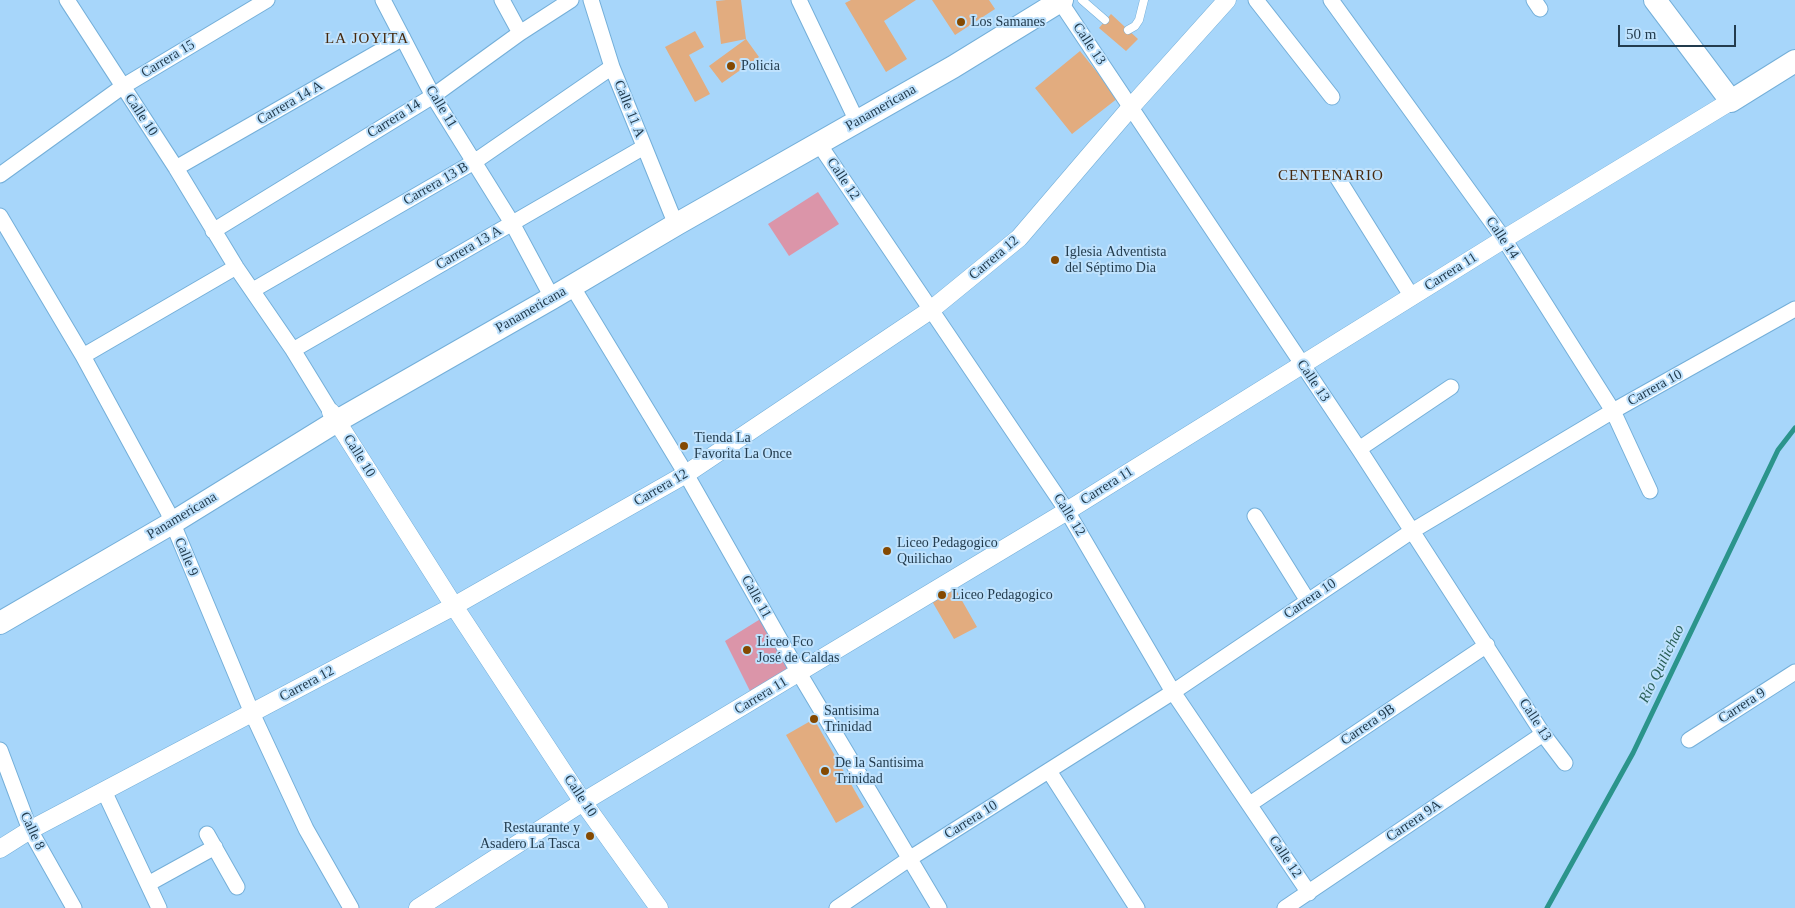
<!DOCTYPE html>
<meta charset="utf-8">
<style>
body{margin:0}
#map{position:relative;width:1795px;height:908px;overflow:hidden;background:#a7d6fa;font-family:"Times New Roman",serif}
canvas{display:block}
.scale{position:absolute;left:1618px;top:25px;width:118px;height:22px;box-sizing:border-box;border:2px solid #233c4e;border-top:0;padding-left:6px;font-size:15px;line-height:18px;white-space:nowrap;color:#233c4e;-webkit-text-stroke:4px #bfe2fd;paint-order:stroke}
</style>
<div id="map">
<canvas width="1795" height="908"></canvas>
<div class="scale">50 m</div>
</div>
<script>
const g = document.querySelector('canvas').getContext('2d');
g.lineJoin = 'round';
function paint(path, color) { g.fillStyle = color; g.fill(path, 'evenodd'); }
const poly = rows => new Path2D(rows.map(r => 'M' + r).join(''));
function trace(path, color, width, dash) { g.strokeStyle = color; g.lineWidth = width; g.lineCap = dash ? 'butt' : 'round'; g.setLineDash(dash || []); g.stroke(path); }
function drawText(font, color, halo, rows, align = 'center') {
  g.font = font + ' "Times New Roman",serif'; g.lineWidth = 4; g.setLineDash([]); g.textBaseline = 'middle'; g.strokeStyle = halo; g.fillStyle = color; for (const [text, x, y, turn = 0] of rows) {
    g.save(); g.translate(x, y); g.rotate((+turn || 0) * Math.PI / 180); g.textAlign = isNaN(turn) ? turn : align; if (halo) g.strokeText(text, 0, 0); g.fillText(text, 0, 0); g.restore();
  }
}
paint(poly([
 [818,192,839,224,789,256,768,224],
 [762,618,794,672,752,695,725,641]
]), '#db95a9');
trace(poly([
 [1547,908,1633,753,1778,450,1795,428]
]), '#2b948b', 5);
paint(poly([
 [726,0,741,0,746,39,721,44,716,1],
 [851,0,916,0,884,21,907,59,886,72,845,3],
 [932,0,989,0,995,9,955,35],
 [1111,14,1138,39,1126,51,1099,28],
 [695,31,704,47,689,55,710,94,695,102,665,47],
 [746,39,759,57,722,83,709,66],
 [1080,51,1118,98,1072,134,1035,88],
 [952,583,977,627,954,639,929,596],
 [814,719,864,807,836,823,786,735]
]), '#e2ac7f');
const service = poly([
 [1082,0,1105,20],
 [1128,30,1135,26,1139,20,1144,0]
]);
const minor = poly([
 [67,0,176,168,236,267,293,350,331,412],
 [383,0,433,96,512,223,548,290],
 [502,0,520,33],
 [591,0,612,67,672,215],
 [799,0,853,113],
 [1059,0,1359,449,1543,734,1565,763],
 [1256,0,1332,97],
 [1331,0,1504,239,1613,411,1650,491],
 [1534,0,1540,9],
 [819,144,1067,511,1173,692,1309,893],
 [176,168,403,38],
 [0,175,122,87,267,0],
 [1337,177,1412,297],
 [0,216,83,356,168,512,252,713,306,829,351,908],
 [213,231,433,96,520,33,571,0],
 [572,286,686,474,799,673,939,908],
 [253,290,474,162,612,67],
 [293,350,644,147],
 [83,356,236,267],
 [1359,449,1451,387],
 [1255,516,1308,601],
 [1689,740,1795,672],
 [0,750,30,830,74,908],
 [1049,771,1137,908],
 [104,791,159,908],
 [1250,804,1487,645],
 [207,834,237,887],
 [148,884,215,847],
 [837,908,909,859,1173,692,1412,531,1613,411,1795,309],
 [1285,908,1543,734]
]);
const tertiary = poly([
 [331,412,454,606,583,802,659,908],
 [0,849,30,830,454,606,686,474,932,309,1019,238,1131,107,1227,0],
 [418,908,583,802,1067,511,1504,239,1731,101]
]);
const primary = poly([
 [1655,0,1731,101,1795,61],
 [0,623,172,523,337,421,552,298,677,224,953,67,1062,0]
]);
trace(service, '#74afd9', 9);
trace(minor, '#74afd9', 17);
trace(tertiary, '#74afd9', 19);
trace(primary, '#74afd9', 24);
trace(service, '#fff', 8);
trace(minor, '#fff', 15);
trace(tertiary, '#fff', 18);
trace(primary, '#fff', 22);
for (const [x, y, r, color] of [
 [961,22,5,"#844901"],
 [731,66,5,"#844901"],
 [1055,260,5,"#844901"],
 [684,446,5,"#844901"],
 [887,551,5,"#844901"],
 [942,595,5,"#844901"],
 [747,650,5,"#844901"],
 [814,719,5,"#844901"],
 [825,771,5,"#844901"],
 [590,836,5,"#844901"]
]) { const dot = new Path2D(); dot.arc(x, y, r, 0, 2 * Math.PI); g.fillStyle = color; g.fill(dot); trace(dot, '#bfe2fd', 2); }
drawText('14px', '#233c4e', '#bfe2fd', [
 ["Los Samanes",971,22],
 ["Policia",741,66],
 ["Iglesia Adventista",1065,252],
 ["del Séptimo Dia",1065,268],
 ["Tienda La",694,438],
 ["Favorita La Once",694,454],
 ["Liceo Pedagogico",897,543],
 ["Quilichao",897,559],
 ["Liceo Pedagogico",952,595],
 ["Liceo Fco",757,642],
 ["José de Caldas",757,658],
 ["Santisima",824,711],
 ["Trinidad",824,727],
 ["De la Santisima",835,763],
 ["Trinidad",835,779],
 ["Restaurante y",580,828,"right"],
 ["Asadero La Tasca",580,844,"right"]
], 'left');
drawText('14px', '#233c4e', '#bfe2fd', [
 ["Calle 13",1089,44,56],
 ["Carrera 15",168,59,-31],
 ["Carrera 14 A",290,103,-30],
 ["Calle 11",441,107,59],
 ["Panamericana",881,108,-30],
 ["Calle 11 A",629,109,68],
 ["Calle 10",141,115,56],
 ["Carrera 14",394,119,-32],
 ["Calle 12",843,179,56],
 ["Carrera 13 B",436,184,-30],
 ["Calle 14",1502,238,56],
 ["Carrera 13 A",469,248,-30],
 ["Carrera 12",994,258,-40],
 ["Carrera 11",1451,272,-32],
 ["Panamericana",531,310,-30],
 ["Calle 13",1313,381,56],
 ["Carrera 10",1655,388,-29],
 ["Calle 10",359,456,58],
 ["Carrera 11",1107,486,-32],
 ["Carrera 12",661,488,-30],
 ["Calle 12",1069,515,58],
 ["Panamericana",182,516,-31],
 ["Calle 9",186,557,67],
 ["Calle 11",756,597,61],
 ["Carrera 10",1310,599,-34],
 ["Carrera 12",307,684,-28],
 ["Carrera 11",761,696,-31],
 ["Carrera 9",1742,706,-33],
 ["Calle 13",1535,720,57],
 ["Carrera 9B",1368,725,-34],
 ["Calle 10",580,796,56],
 ["Carrera 10",971,820,-32],
 ["Carrera 9A",1414,821,-34],
 ["Calle 8",32,831,65],
 ["Calle 12",1285,857,56]
]);
g.letterSpacing = '1px';
drawText('15px', '#46280c', '#bfe2fd', [
 ["LA JOYITA",367,39],
 ["CENTENARIO",1331,176]
]);
g.letterSpacing = '0px';
drawText('italic 15px', '#285d55', '#bfe2fd', [
 ["Río Quilichao",1662,664,-64]
]);
</script>
